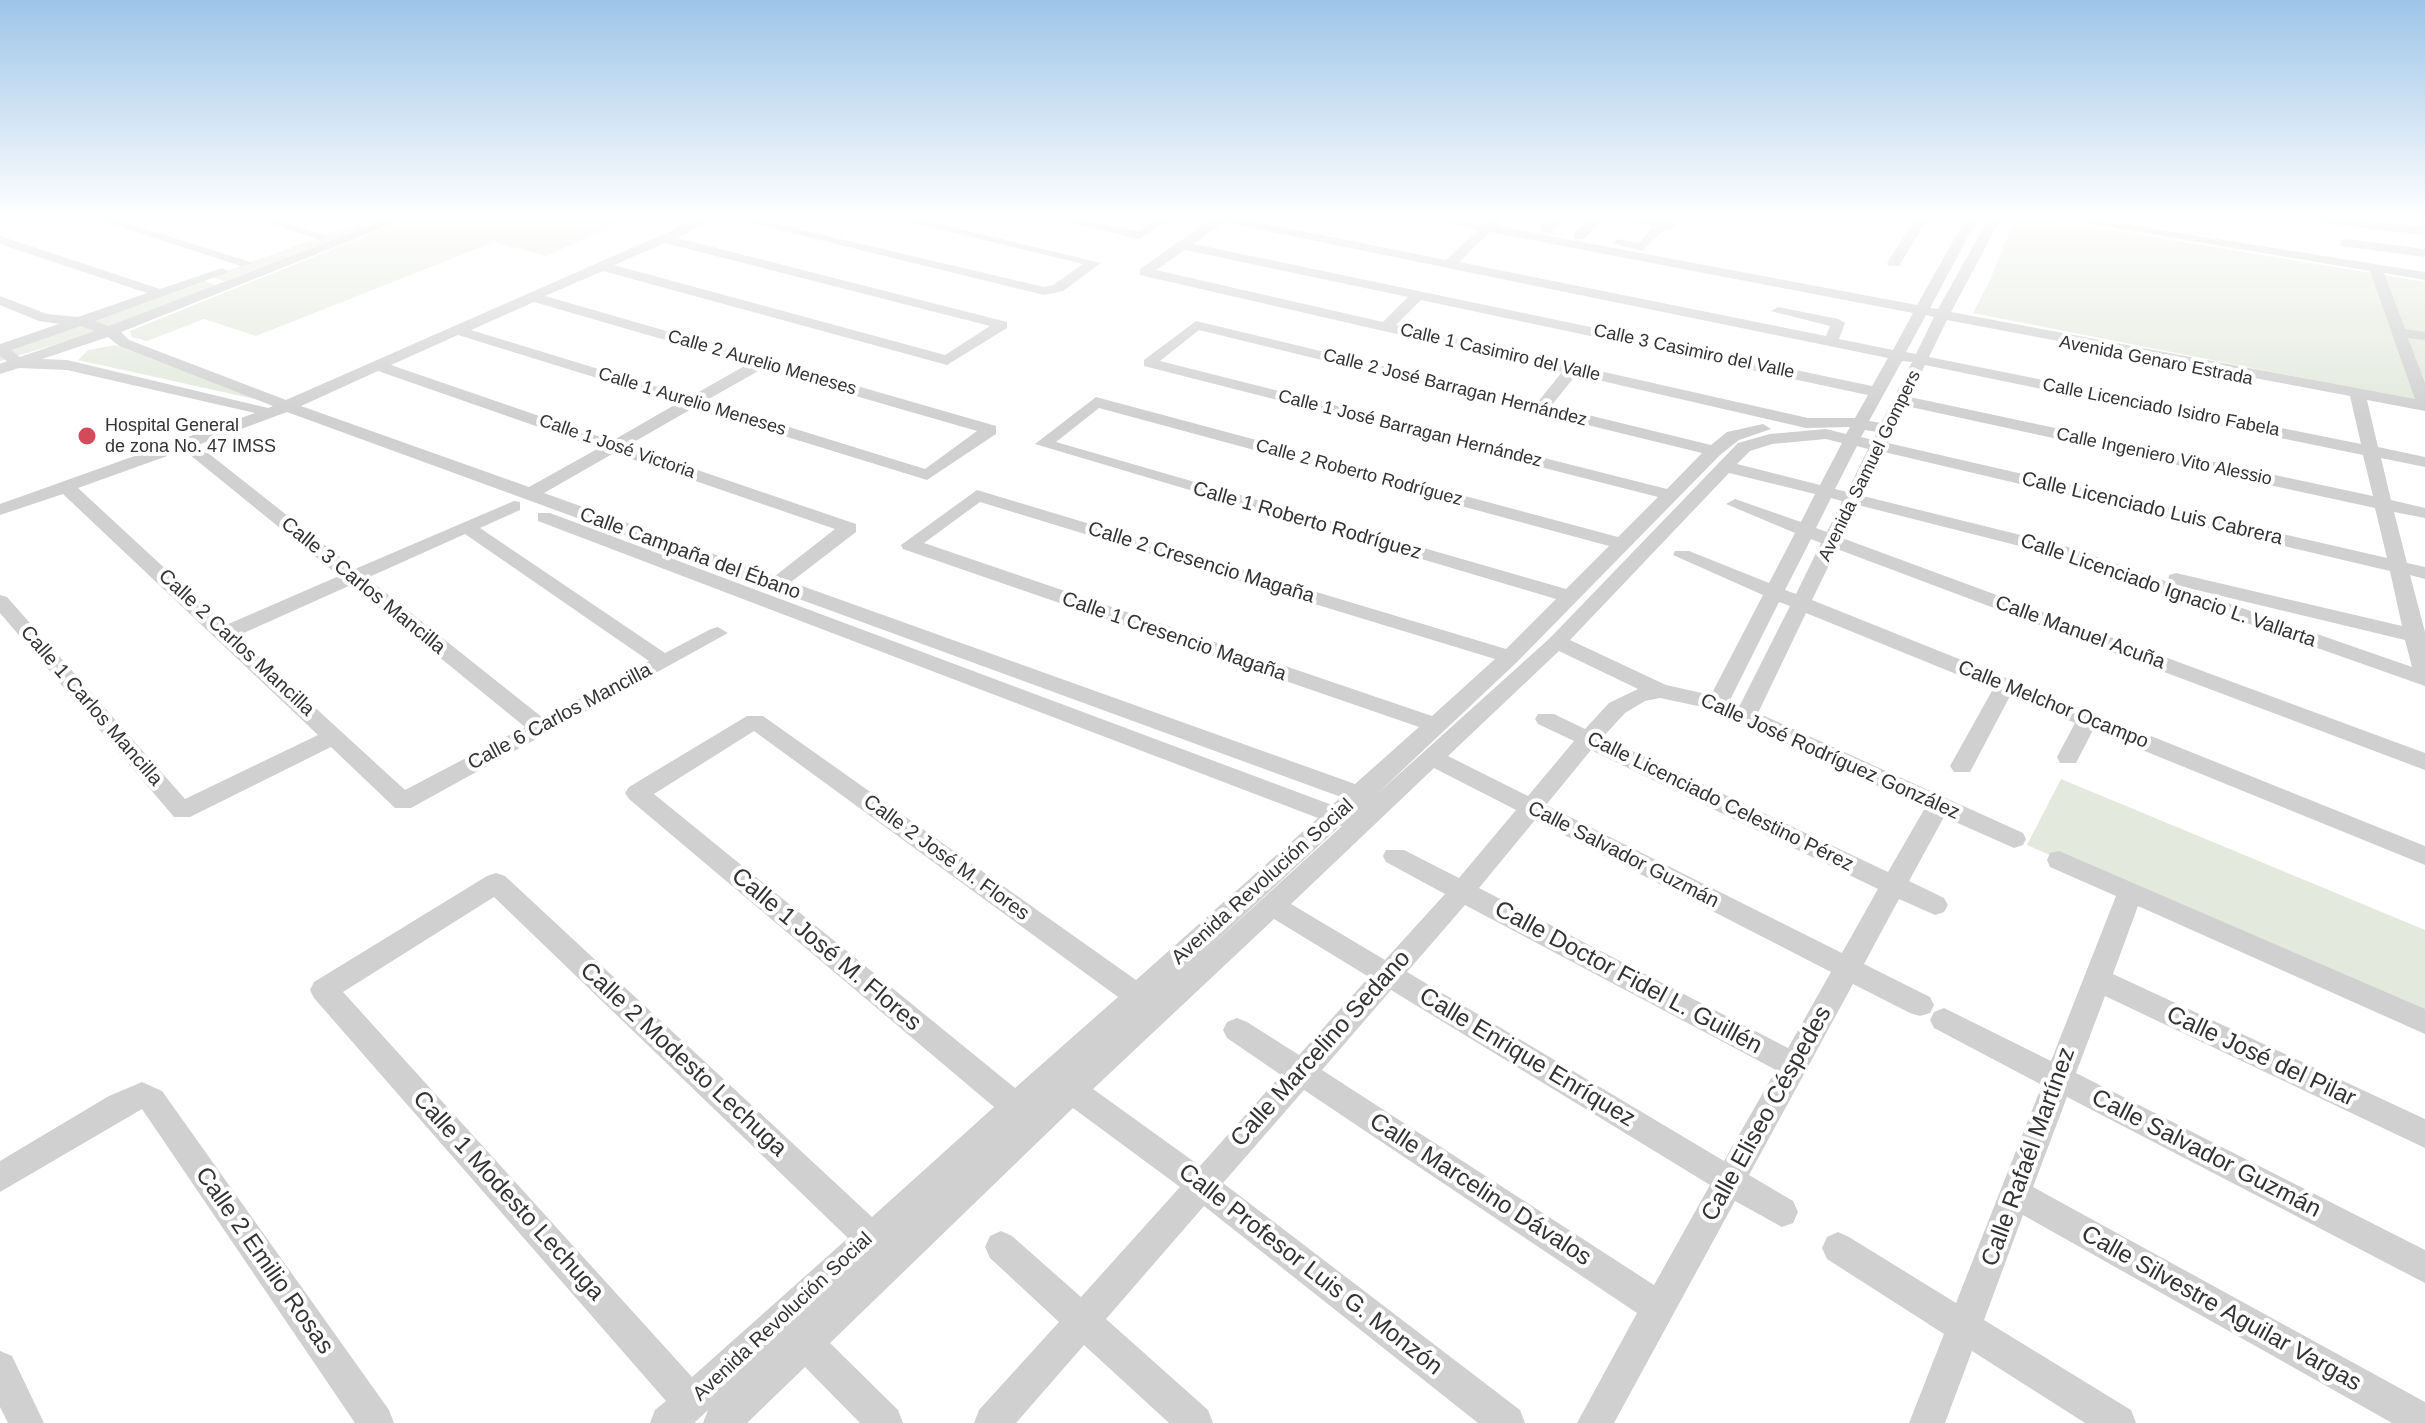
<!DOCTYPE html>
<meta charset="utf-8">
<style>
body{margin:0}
canvas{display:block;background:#fff}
</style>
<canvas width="2425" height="1423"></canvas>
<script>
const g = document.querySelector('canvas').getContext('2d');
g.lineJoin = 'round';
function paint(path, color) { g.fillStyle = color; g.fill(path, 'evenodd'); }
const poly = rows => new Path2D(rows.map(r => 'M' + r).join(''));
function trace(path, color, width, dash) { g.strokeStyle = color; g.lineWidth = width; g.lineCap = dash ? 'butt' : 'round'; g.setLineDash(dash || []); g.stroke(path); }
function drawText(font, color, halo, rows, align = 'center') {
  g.font = font + ' Arial,sans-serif'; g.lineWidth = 8; g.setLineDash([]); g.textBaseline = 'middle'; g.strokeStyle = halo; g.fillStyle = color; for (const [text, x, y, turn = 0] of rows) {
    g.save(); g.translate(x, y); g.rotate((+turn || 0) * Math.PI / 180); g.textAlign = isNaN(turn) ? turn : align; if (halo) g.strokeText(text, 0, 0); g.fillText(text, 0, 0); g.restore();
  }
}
paint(poly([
 [373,218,391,218,225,281,210,277],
 [410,218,631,218,546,256,494,242,256,336,204,319,147,341,132,337,130,331],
 [2015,218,2038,218,2425,282,2425,402,1973,313,1990,280],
 [201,280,216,285,112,327,91,320],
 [84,325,100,331,0,361,0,350],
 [115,345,264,401,78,360,88,350],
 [2061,779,2425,930,2425,1019,2027,845]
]), '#e3e9dd');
paint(poly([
 [93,218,111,218,253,263,241,266,93,218],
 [253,218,272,218,327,236,321,240,253,218],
 [390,218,407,218,121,332,129,340,286,400,700,218,716,218,677,238,1007,322,1007,328,947,365,603,271,545,296,996,426,996,434,927,480,693,408,627,446,856,524,856,532,791,582,1355,784,1419,727,903,549,901,545,977,490,1506,649,1556,599,1035,444,1096,397,1618,537,1658,497,1144,366,1144,360,1196,321,1537,403,1562,372,1140,275,1140,269,1213,218,1238,218,1446,260,1478,230,1430,218,1485,224,1491,218,1501,218,1497,226,1917,305,1966,218,1978,218,1930,308,1938,309,1989,218,2001,218,1951,312,2415,399,2370,271,2057,218,2085,218,2425,272,2425,280,2384,273,2405,329,2425,332,2425,340,2408,338,2425,383,2425,411,2367,400,2378,447,2425,457,2425,467,2381,458,2391,500,2425,508,2425,518,2394,512,2407,563,2425,567,2425,579,2410,575,2425,632,2425,686,2051,554,1858,505,1842,538,2425,753,2425,770,1837,549,1812,600,2425,846,2425,865,2093,730,2076,763,2060,763,2057,757,2075,723,2010,696,1970,772,1954,772,1950,766,1993,689,1806,613,1758,713,2023,833,2026,839,2023,845,2014,848,1944,817,1909,881,1944,898,1948,905,1944,912,1935,915,1899,899,1864,964,1930,997,1934,1005,1930,1013,1920,1016,1910,1013,1853,984,1749,1175,1793,1201,1798,1212,1793,1223,1782,1227,1735,1201,1614,1423,1577,1423,1637,1313,1304,1090,1223,1183,1520,1410,1525,1423,1478,1423,1204,1206,1106,1319,1208,1410,1213,1423,1169,1423,1084,1345,1016,1423,974,1423,979,1410,1059,1322,990,1258,985,1247,990,1236,1001,1231,1012,1236,1081,1297,1180,1187,1073,1108,830,1343,898,1410,903,1423,860,1423,805,1367,747,1423,703,1423,708,1410,760,1362,694,1423,650,1423,655,1410,666,1401,314,998,310,990,314,982,487,876,496,873,505,876,872,1217,994,1107,629,799,625,793,629,787,747,716,763,716,1136,980,1318,818,538,521,538,513,550,513,1332,805,1341,797,287,412,198,445,355,569,514,501,520,502,520,510,480,528,665,653,711,629,718,627,728,633,411,808,395,808,331,747,190,817,174,817,0,613,0,595,7,597,185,799,318,735,63,494,0,515,0,504,255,413,67,370,19,368,0,374,0,364,7,361,0,356,0,344,59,324,39,321,0,305,0,296,47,314,78,317,147,293,0,244,0,236,160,289,222,268,229,272,95,321,109,326,390,218],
 [1223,222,1888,358,1872,386,1194,244,1223,222],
 [1490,232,1913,313,1893,350,1839,339,1845,323,1838,319,1778,307,1771,311,1830,326,1826,336,1459,262,1490,232],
 [665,243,990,326,945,355,614,265,665,243],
 [1185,250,1408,297,1383,322,1156,270,1185,250],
 [1421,300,1868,395,1855,418,1808,418,1396,325,1421,300],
 [534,302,748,364,690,397,471,330,534,302],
 [1926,315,1934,317,1916,354,1906,352,1926,315],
 [1947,320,2350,396,2361,444,1929,357,1947,320],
 [81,326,95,331,20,357,11,350,81,326],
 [1199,330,1702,453,1667,489,1160,361,1199,330],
 [458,335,678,403,612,441,391,365,458,335],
 [108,337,119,346,273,406,268,408,67,360,42,359,108,337],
 [1902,361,1912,362,1881,423,1869,421,1902,361],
 [1925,365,2363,455,2373,496,1910,397,1925,365],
 [762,369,977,431,925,469,705,401,762,369],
 [378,371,599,448,529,487,301,406,378,371],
 [1576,375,1806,428,1850,427,1846,434,1826,429,1770,434,1738,443,1550,638,1377,794,1517,662,1720,455,1739,440,1771,429,1763,424,1727,432,1711,445,1551,406,1576,375],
 [1906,406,2375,508,2387,558,1888,443,1906,406],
 [1099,408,1609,546,1566,589,1056,442,1099,408],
 [1865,430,1877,432,1873,440,1861,437,1865,430],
 [1826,439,1842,443,1820,485,1737,464,1750,451,1772,444,1826,439],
 [1857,446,1868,449,1847,492,1835,489,1857,446],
 [184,450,339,576,226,625,78,488,184,450],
 [1884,452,2390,571,2402,626,2176,573,2169,575,2168,582,2065,546,1863,496,1884,452],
 [614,453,835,529,775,576,544,493,614,453],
 [1729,473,1815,494,1801,522,1735,499,1726,504,1795,533,1769,583,1689,551,1675,551,1673,555,1763,595,1711,695,1666,685,1570,640,1729,473],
 [1831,498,1842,501,1827,532,1816,528,1831,498],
 [980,502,1495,659,1432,716,924,543,980,502],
 [465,534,649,661,543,718,367,578,465,534],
 [1811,539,1821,543,1796,594,1785,590,1811,539],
 [351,585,525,727,405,790,237,636,351,585],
 [2176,585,2405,640,2412,667,2176,585],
 [1779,602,1790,606,1740,705,1730,700,1779,602],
 [1559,651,1638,689,1609,703,1585,729,1554,714,1538,714,1535,719,1538,724,1574,741,1528,796,1448,756,1559,651],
 [1660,698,1712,709,1925,808,1888,872,1603,737,1625,713,1645,701,1660,698],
 [754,731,1118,997,1015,1088,654,794,754,731],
 [1591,750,1878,889,1842,953,1546,805,1591,750],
 [1434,768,1516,810,1459,878,1404,850,1386,850,1383,856,1386,862,1445,894,1385,960,1291,904,1434,768],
 [1535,820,1831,972,1788,1048,1479,888,1535,820],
 [1340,826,1342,826,1200,956,1340,826],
 [494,897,848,1238,692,1377,343,992,494,897],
 [1465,905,1776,1070,1724,1161,1407,972,1465,905],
 [1274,919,1369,977,1299,1055,1247,1022,1237,1018,1227,1022,1223,1030,1227,1038,1281,1075,1200,1166,1093,1089,1274,919],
 [1391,990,1710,1185,1654,1285,1322,1070,1391,990],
 [730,218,751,218,1044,287,1053,285,1083,264,893,218,914,218,1101,263,1063,291,1044,295,730,218],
 [1048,218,1071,218,1137,231,1159,218,1173,218,1139,239,1048,218],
 [1552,218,1565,218,1550,232,1542,232,1542,226,1552,218],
 [1590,218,1603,218,1584,239,1574,239,1574,233,1590,218],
 [1613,218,1659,221,1675,218,1671,223,1679,227,1665,229,1642,251,1612,243,1618,239,1639,243,1653,227,1613,218],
 [1916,218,1928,218,1899,266,1889,266,1887,263,1916,218],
 [2306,218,2342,218,2425,227,2425,235,2312,222,2306,218],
 [2346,239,2425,249,2425,257,2341,246,2341,240,2346,239],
 [2059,851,2425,1009,2425,1034,2138,906,2113,974,2425,1119,2425,1148,2105,996,2076,1073,2425,1250,2425,1283,2067,1097,2033,1187,2425,1402,2425,1423,2392,1423,2023,1215,1984,1320,2131,1410,2136,1423,2085,1423,1972,1351,1945,1423,1909,1423,1944,1334,1827,1259,1822,1248,1827,1237,1838,1232,1849,1237,1956,1303,2042,1085,1934,1028,1930,1020,1934,1012,1944,1008,2051,1061,2116,896,2050,867,2047,860,2050,853,2059,851],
 [142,1082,162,1091,389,1410,394,1423,355,1423,142,1109,0,1192,0,1161,109,1096,142,1082],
 [0,1351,12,1356,44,1423,8,1423,0,1407,0,1351]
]), '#d0d0d0');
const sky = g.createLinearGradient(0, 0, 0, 417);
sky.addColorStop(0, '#9dc5e8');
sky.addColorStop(0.52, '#fff');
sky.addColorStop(1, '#ffffff00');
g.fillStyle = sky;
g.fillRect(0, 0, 2425, 417);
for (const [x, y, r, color] of [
 [87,436,10,"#d54a5a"]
]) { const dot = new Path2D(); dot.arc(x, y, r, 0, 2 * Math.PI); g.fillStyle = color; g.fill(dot); trace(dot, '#fff', 3); }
drawText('18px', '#333', '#fff', [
 ["Calle 3 Casimiro del Valle",1694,352,12],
 ["Calle 1 Casimiro del Valle",1500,353,13],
 ["Avenida Genaro Estrada",2156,361,11],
 ["Calle 2 Aurelio Meneses",762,363,16],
 ["Calle 2 José Barragan Hernández",1455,388,14],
 ["Calle 1 Aurelio Meneses",692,402,17],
 ["Calle Licenciado Isidro Fabela",2161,408,11],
 ["Calle 1 José Barragan Hernández",1410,429,14],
 ["Calle 1 José Victoria",617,447,19],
 ["Calle Ingeniero Vito Alessio",2164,457,12],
 ["Avenida Samuel Gompers",1870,466,-64],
 ["Calle 2 Roberto Rodríguez",1359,473,15]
]);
drawText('18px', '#333', '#fff', [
 ["Hospital General",105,426],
 ["de zona No. 47 IMSS",105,447]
], 'left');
drawText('20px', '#333', '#fff', [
 ["Calle Licenciado Luis Cabrera",2152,509,13],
 ["Calle 1 Roberto Rodríguez",1307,521,16],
 ["Calle Campaña del Ébano",690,554,20],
 ["Calle 2 Cresencio Magaña",1201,563,17],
 ["Calle 3 Carlos Mancilla",363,586,39],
 ["Calle Licenciado Ignacio L. Vallarta",2168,591,19],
 ["Calle Manuel Acuña",2080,633,20],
 ["Calle 1 Cresencio Magaña",1174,637,19],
 ["Calle 2 Carlos Mancilla",236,643,43],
 ["Calle Melchor Ocampo",2053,705,22],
 ["Calle 1 Carlos Mancilla",91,706,49],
 ["Calle 6 Carlos Mancilla",560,717,-28],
 ["Calle José Rodríguez González",1830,757,24],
 ["Calle Licenciado Celestino Pérez",1720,802,26],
 ["Calle Salvador Guzmán",1623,855,27],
 ["Calle 2 José M. Flores",946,858,36],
 ["Avenida Revolución Social",1263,882,-42],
 ["Avenida Revolución Social",783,1317,-43]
]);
drawText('24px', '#333', '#fff', [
 ["Calle 1 José M. Flores",826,950,40],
 ["Calle Doctor Fidel L. Guillén",1628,978,28],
 ["Calle Marcelino Sedano",1321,1049,-48],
 ["Calle José del Pilar",2261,1057,25],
 ["Calle Enrique Enríquez",1527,1058,31],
 ["Calle 2 Modesto Lechuga",683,1060,43],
 ["Calle Eliseo Céspedes",1767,1114,-61],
 ["Calle Salvador Guzmán",2206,1154,27],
 ["Calle Rafaél Martínez",2029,1157,-70],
 ["Calle Marcelino Dávalos",1480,1190,33],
 ["Calle 1 Modesto Lechuga",508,1196,48],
 ["Calle 2 Emilio Rosas",264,1261,55],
 ["Calle Profesor Luis G. Monzón",1310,1270,38],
 ["Calle Silvestre Aguilar Vargas",2221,1309,29]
]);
</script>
